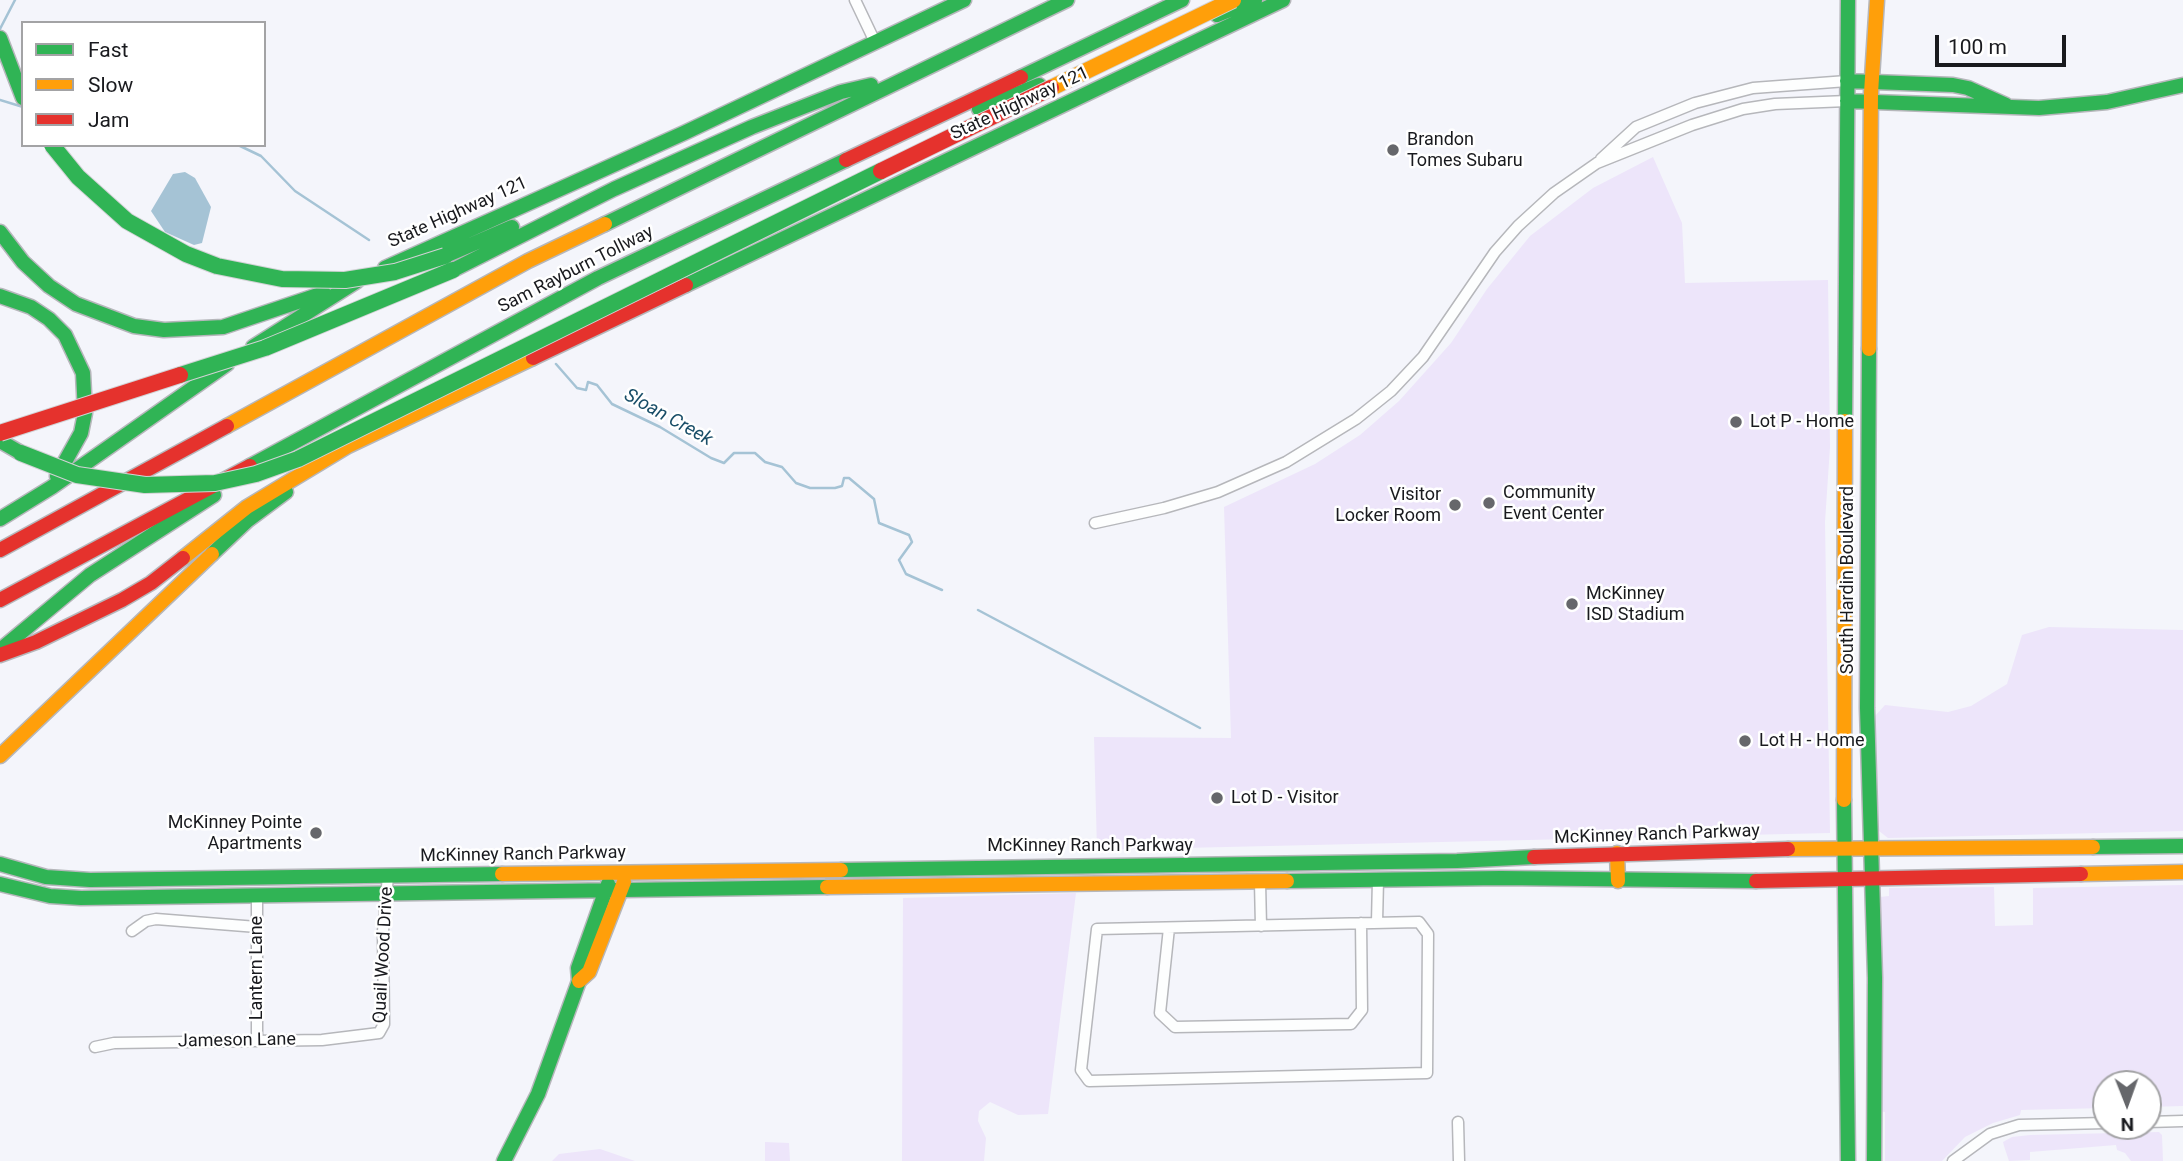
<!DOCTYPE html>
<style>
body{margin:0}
#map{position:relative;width:2183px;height:1161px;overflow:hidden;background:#f4f5fb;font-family:Roboto,sans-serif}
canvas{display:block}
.legend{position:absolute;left:21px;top:21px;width:245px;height:126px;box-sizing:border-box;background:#fff;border:2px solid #a3a3a5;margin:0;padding:9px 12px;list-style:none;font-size:21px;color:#191a1e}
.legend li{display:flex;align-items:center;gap:14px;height:35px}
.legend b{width:35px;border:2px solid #a3a3a5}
.north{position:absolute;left:2092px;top:1070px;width:70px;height:70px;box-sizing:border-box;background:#fff;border:2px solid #a3a3a5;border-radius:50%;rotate:179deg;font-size:19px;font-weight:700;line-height:28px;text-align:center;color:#191a1e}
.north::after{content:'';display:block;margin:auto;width:24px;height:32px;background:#66676b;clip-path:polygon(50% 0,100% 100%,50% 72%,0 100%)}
.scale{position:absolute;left:1935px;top:35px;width:131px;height:32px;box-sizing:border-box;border:4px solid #191a1e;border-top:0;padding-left:9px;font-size:21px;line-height:24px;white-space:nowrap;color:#191a1e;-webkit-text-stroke:5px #fff;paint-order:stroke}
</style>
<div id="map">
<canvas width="2183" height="1161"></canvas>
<ul class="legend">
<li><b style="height:9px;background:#30b455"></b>Fast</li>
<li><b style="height:9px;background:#ff9f0a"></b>Slow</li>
<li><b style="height:9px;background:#e5322d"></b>Jam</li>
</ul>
<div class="north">N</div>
<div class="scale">100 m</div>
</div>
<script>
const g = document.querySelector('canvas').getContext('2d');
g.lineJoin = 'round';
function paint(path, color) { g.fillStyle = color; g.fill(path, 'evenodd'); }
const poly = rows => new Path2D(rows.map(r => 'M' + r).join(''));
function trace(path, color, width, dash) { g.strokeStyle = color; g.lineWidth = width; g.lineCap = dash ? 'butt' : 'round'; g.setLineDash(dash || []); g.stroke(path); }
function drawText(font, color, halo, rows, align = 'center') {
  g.font = font + ' Roboto,sans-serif'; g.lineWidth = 5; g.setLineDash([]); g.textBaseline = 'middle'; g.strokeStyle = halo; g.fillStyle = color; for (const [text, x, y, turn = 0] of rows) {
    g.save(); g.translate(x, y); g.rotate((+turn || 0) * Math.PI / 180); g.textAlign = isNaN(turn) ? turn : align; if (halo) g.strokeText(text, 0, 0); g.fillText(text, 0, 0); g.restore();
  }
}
paint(poly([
 [1653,157,1682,223,1685,283,1828,280,1830,447,1825,522,1830,833,1097,850,1094,737,1231,738,1224,507,1315,464,1360,435,1399,401,1451,343,1487,289,1530,236,1593,188],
 [2049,627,2183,630,2183,831,1888,838,1879,831,1875,716,1885,705,1948,712,1971,706,2007,684,2022,635],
 [2183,885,2183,1106,2148,1107,2148,1084,2106,1084,2106,1108,2021,1110,2020,1115,1993,1123,1965,1137,1942,1161,1885,1161,1885,1112,1878,1111,1880,897,1889,896,1889,888,1994,887,1995,926,2033,925,2033,888],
 [1076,893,1048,1114,1018,1115,990,1102,979,1111,978,1121,986,1138,984,1161,902,1161,903,898],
 [2159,1132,2162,1135,2163,1161,2131,1161,2125,1153,2117,1150,2116,1145,2030,1152,2030,1160,2009,1161,2004,1146,2003,1142,2012,1137,2030,1135],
 [765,1142,789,1143,790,1161,765,1161],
 [600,1149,635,1161,552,1161,559,1154]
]), '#ede5fa');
paint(poly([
 [185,172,195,178,211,207,202,243,194,245,165,232,151,211,173,174]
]), '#a5c3d5');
trace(poly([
 [0,29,15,0],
 [0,100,23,107],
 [238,145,261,156,295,191,369,240],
 [556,364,577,388,586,390,588,382,597,385,612,404,660,427,711,458,724,463,734,453,755,453,765,462,782,467,796,483,810,488,835,488,842,486,844,478,849,478,874,499,879,523,909,535,912,542,899,560,906,574,942,590],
 [978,610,1200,728]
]), '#a5c3d5', 2.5);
const street = poly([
 [855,0,875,42],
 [1601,159,1636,127,1695,103,1753,88,1847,81],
 [1095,523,1164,508,1218,492,1286,462,1356,419,1391,391,1423,357,1495,252,1518,226,1554,193,1597,163,1692,125,1743,109,1775,104,1847,101],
 [1260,882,1261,926],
 [257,895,257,1041],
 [1377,922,1378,880],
 [1419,922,1428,934,1427,1073,1089,1081,1081,1070,1097,929,1419,922],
 [1169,928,1160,1013,1175,1027,1351,1024,1362,1010,1361,923],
 [132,931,146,921,156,919,257,927],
 [95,1047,114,1043,322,1040,379,1033,384,1024,383,931,388,876],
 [1458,1122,1459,1161],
 [2148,1122,2183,1121],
 [1953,1161,1990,1134,2019,1125,2106,1123]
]);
const fast = poly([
 [1217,15,1255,0],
 [0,38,23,98],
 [1021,77,1182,0],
 [1847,81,1953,85,1968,88,2006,105],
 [1847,101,2039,108,2107,102,2183,85],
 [979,109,1039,85],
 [605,224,1067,0],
 [0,232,23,262,49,286,76,304,134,326,164,330,223,327,324,293],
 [445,256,512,227],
 [385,268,684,133,964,0],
 [453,270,614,189,752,127,841,92,871,85],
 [686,285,1283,0],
 [0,296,31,307,49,319,65,335,83,373,85,413,81,433,57,476],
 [253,347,357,281],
 [1869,349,1867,708,1875,978,1874,1161],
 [1845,421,1848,0],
 [0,441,21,453],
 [250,466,598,278,846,160],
 [0,519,52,487,227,364],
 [212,554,247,521,286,492],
 [0,650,90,575,214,495],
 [1844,800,1848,1161],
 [2093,847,2183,846],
 [0,864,46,877,90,880,502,874],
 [841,870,1457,861,1534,857],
 [1287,881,1501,878,1756,881],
 [0,884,50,896,81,898,827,887],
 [504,1161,538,1094,579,981,578,968,608,884]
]);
const slow = poly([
 [1869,349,1871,93,1877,0],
 [227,426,528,261,605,224],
 [183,558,247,507,348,446,533,358],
 [0,756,212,554],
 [1844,800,1845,421],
 [1788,849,2093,847],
 [1617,853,1618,881],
 [502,874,841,870],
 [2081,874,2183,872],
 [827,887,1287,881],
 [579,981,589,972,624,882]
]);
const jam = poly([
 [846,160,1021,77],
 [533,358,686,285],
 [0,550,227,426],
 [0,600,250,466],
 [0,655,36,642,122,600,151,583,183,558],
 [1534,857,1788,849],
 [1756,881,2081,874]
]);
trace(street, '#b6b7bb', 13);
trace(fast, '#b6b7bb', 17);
trace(slow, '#b6b7bb', 17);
trace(jam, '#b6b7bb', 17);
trace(street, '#fdfefe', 10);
trace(fast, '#30b455', 14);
trace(slow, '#ff9f0a', 14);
trace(jam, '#e5322d', 14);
const fastBridge = poly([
 [52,145,78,177,127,221,186,254,217,266,282,279,345,280,395,272,445,256],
 [180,375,265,348,453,270],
 [21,453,77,475,145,485,215,483,256,474,298,459,881,171]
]);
const slowBridge = poly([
 [1051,88,1233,0]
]);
const jamBridge = poly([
 [881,171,1051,88],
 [0,433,180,375]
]);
trace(fastBridge, '#d2d2d5', 18, []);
trace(slowBridge, '#d2d2d5', 18, []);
trace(jamBridge, '#d2d2d5', 18, []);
trace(fastBridge, '#30b455', 16);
trace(slowBridge, '#ff9f0a', 16);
trace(jamBridge, '#e5322d', 16);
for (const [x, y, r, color] of [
 [1393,150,7,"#66676b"],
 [1736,422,7,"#66676b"],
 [1489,503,7,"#66676b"],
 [1455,505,7,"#66676b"],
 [1572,604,7,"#66676b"],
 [1745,741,7,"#66676b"],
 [1217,798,7,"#66676b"],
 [316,833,7,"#66676b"]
]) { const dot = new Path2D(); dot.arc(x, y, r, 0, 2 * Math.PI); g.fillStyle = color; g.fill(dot); trace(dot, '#fff', 2.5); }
drawText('18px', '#191a1e', '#fff', [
 ["State Highway 121",1020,104,-25],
 ["State Highway 121",458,213,-24],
 ["Sam Rayburn Tollway",576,270,-27],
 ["South Hardin Boulevard",1848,580,-90],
 ["McKinney Ranch Parkway",1657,835,-2],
 ["McKinney Ranch Parkway",1090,846],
 ["McKinney Ranch Parkway",523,855,-1],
 ["Quail Wood Drive",384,955,-87],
 ["Lantern Lane",257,968,-90],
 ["Jameson Lane",237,1041,-1]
]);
drawText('18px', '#191a1e', '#fff', [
 ["Brandon",1407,140],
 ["Tomes Subaru",1407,161],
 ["Lot P - Home",1750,422],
 ["Community",1503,493],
 ["Event Center",1503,514],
 ["Visitor",1441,495,"right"],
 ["Locker Room",1441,516,"right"],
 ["McKinney",1586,594],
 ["ISD Stadium",1586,615],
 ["Lot H - Home",1759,741],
 ["Lot D - Visitor",1231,798],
 ["McKinney Pointe",302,823,"right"],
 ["Apartments",302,844,"right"]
], 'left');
drawText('italic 19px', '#194e68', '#fff', [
 ["Sloan Creek",668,418,29]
]);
</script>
